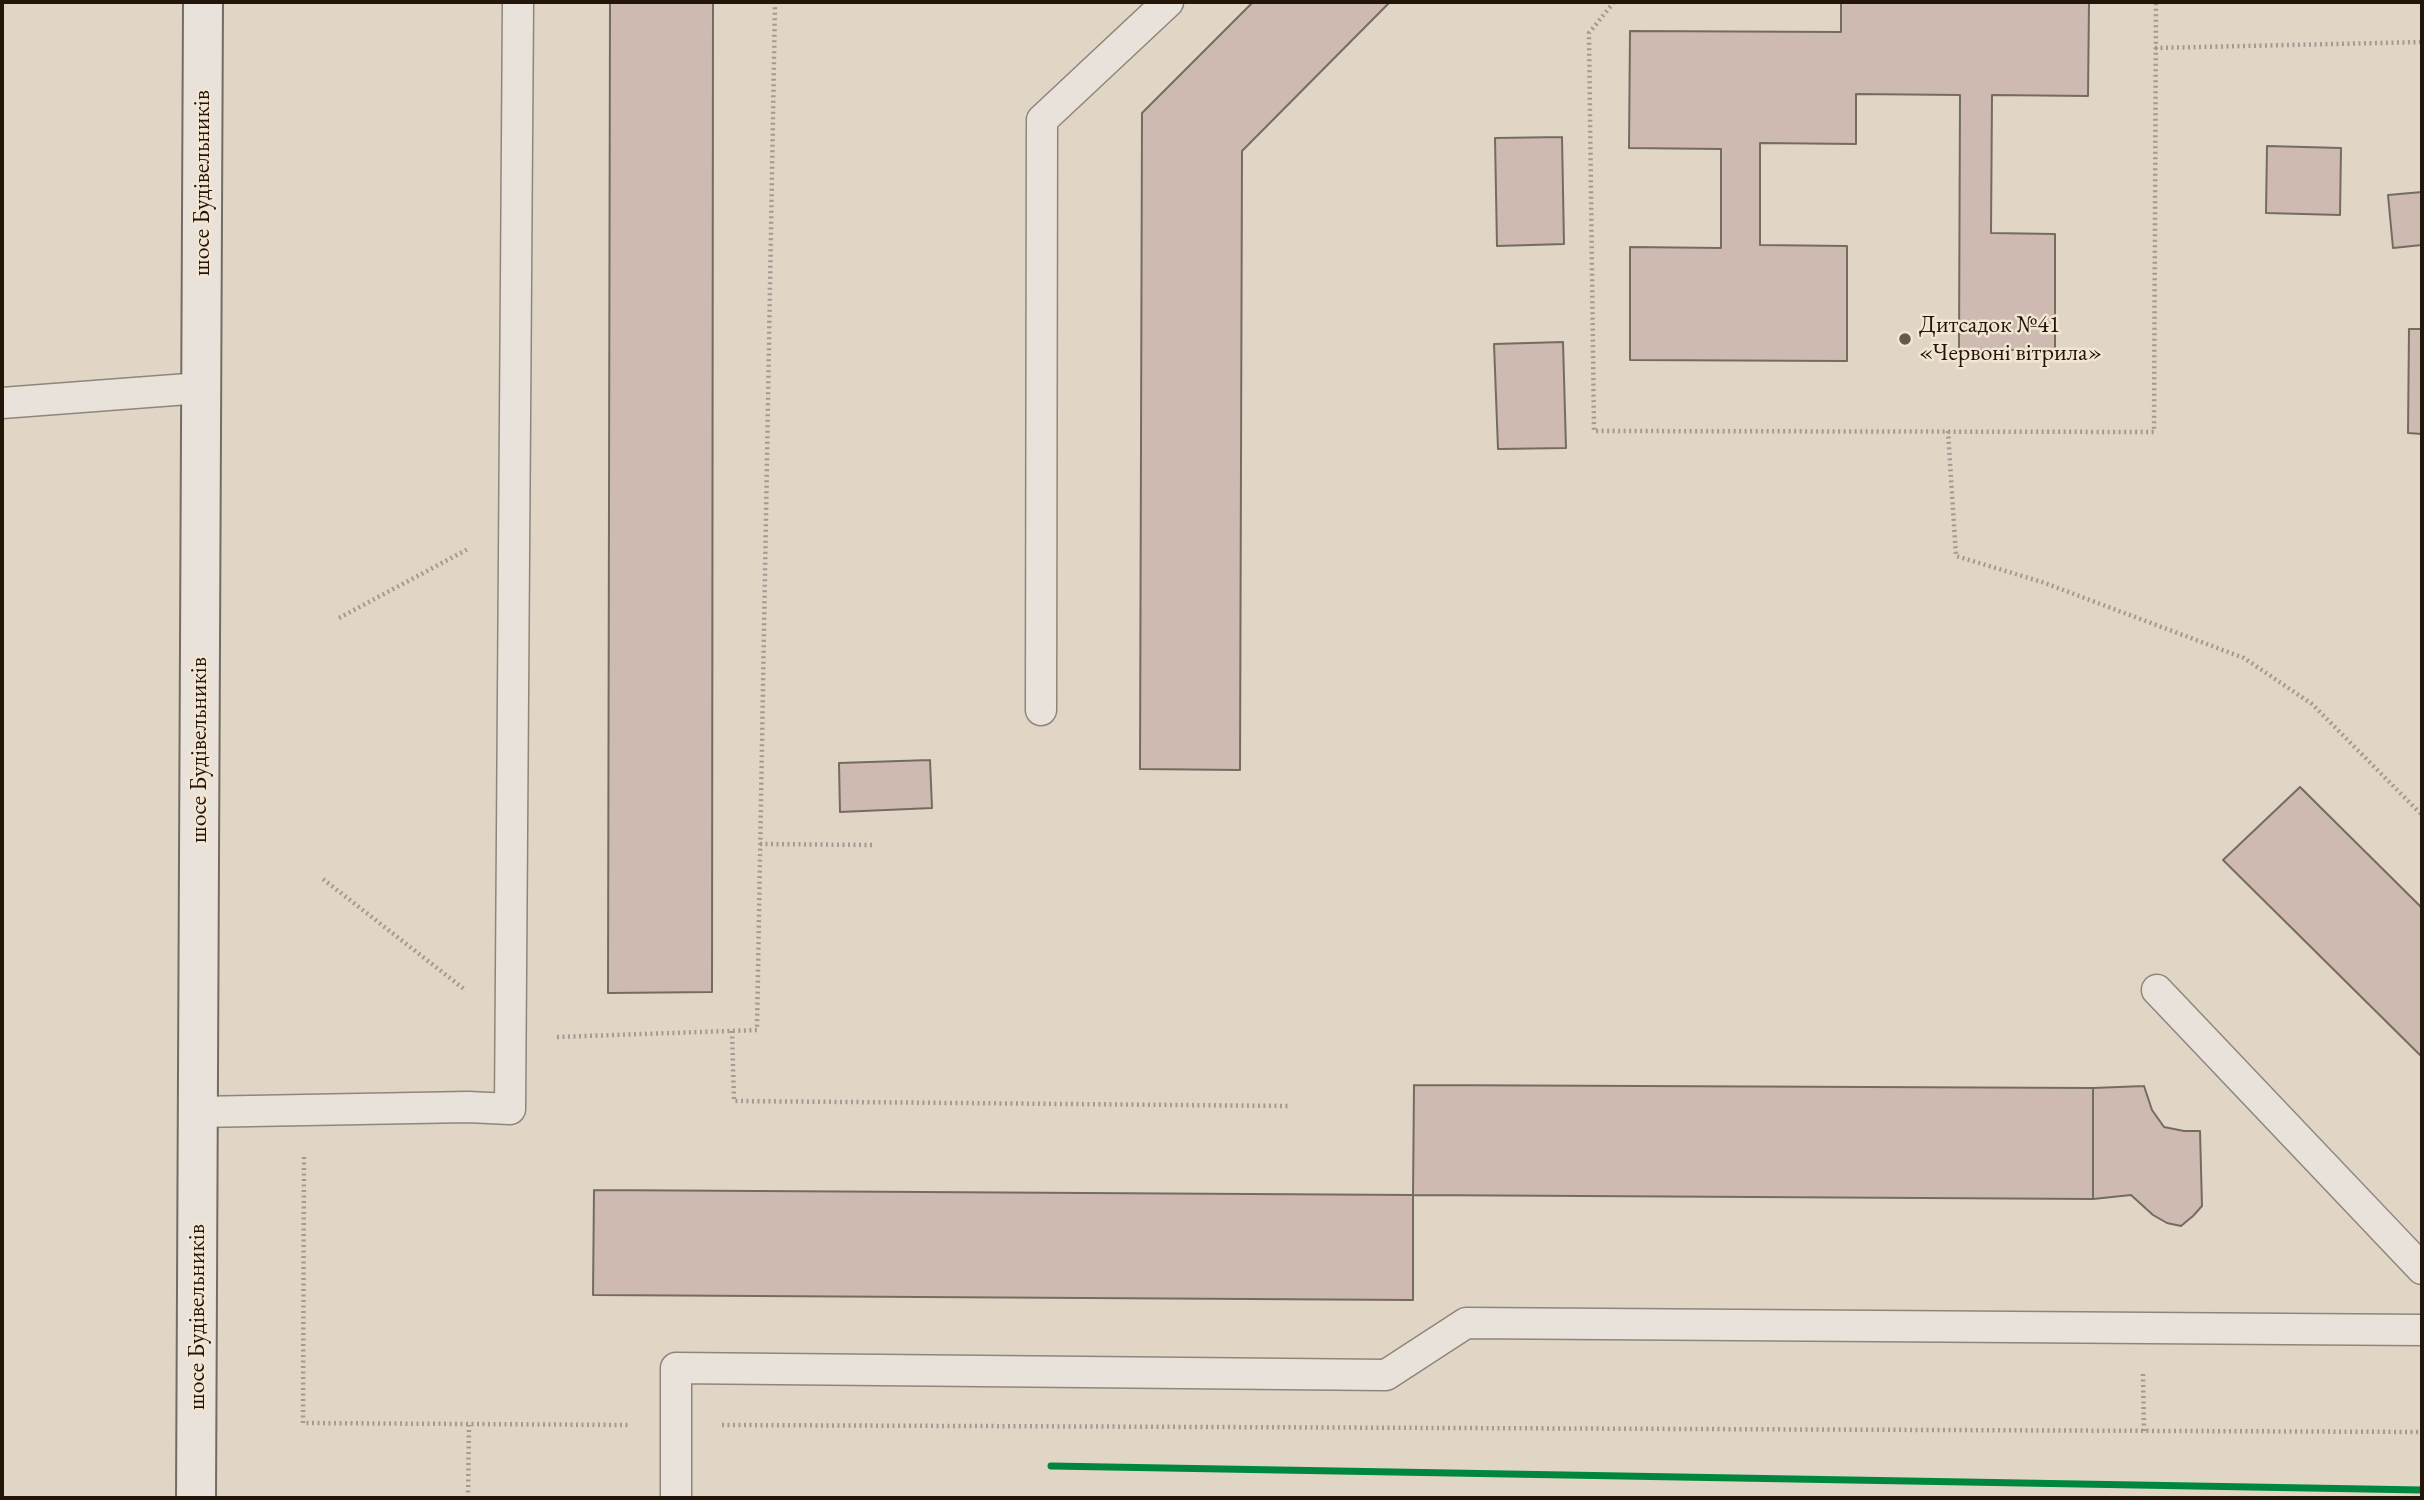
<!DOCTYPE html>
<meta charset="utf-8">
<style>
body{margin:0}
#map{position:relative;width:2424px;height:1500px;overflow:hidden;background:#e1d6c6;font-family:"EB Garamond",serif}
canvas{display:block}
.frame{position:absolute;inset:0;border:4px solid #231508;pointer-events:none}
</style>
<div id="map">
<canvas width="2424" height="1500"></canvas>
<div class="frame"></div>
</div>
<script>
const g = document.querySelector('canvas').getContext('2d');
g.lineJoin = 'round';
function paint(path, color) { g.fillStyle = color; g.fill(path, 'evenodd'); }
const poly = rows => new Path2D(rows.map(r => 'M' + r).join(''));
function trace(path, color, width, dash) { g.strokeStyle = color; g.lineWidth = width; g.lineCap = dash ? 'butt' : 'round'; g.setLineDash(dash || []); g.stroke(path); }
function drawText(font, color, halo, rows, align = 'center') {
  g.font = font + ' "EB Garamond",serif'; g.lineWidth = 5; g.setLineDash([]); g.textBaseline = 'middle'; g.strokeStyle = halo; g.fillStyle = color; for (const [text, x, y, turn = 0] of rows) {
    g.save(); g.translate(x, y); g.rotate((+turn || 0) * Math.PI / 180); g.textAlign = isNaN(turn) ? turn : align; if (halo) g.strokeText(text, 0, 0); g.fillText(text, 0, 0); g.restore();
  }
}
const building = poly([
 [610,2,713,2,712,992,608,993,610,2],
 [1253,2,1390,2,1242,151,1240,770,1140,769,1142,113,1253,2],
 [1841,2,2089,2,2088,96,1992,95,1991,233,2055,234,2055,350,1959,350,1960,95,1856,94,1856,144,1760,143,1760,245,1847,246,1847,361,1630,360,1630,247,1721,248,1721,149,1629,148,1630,31,1841,32,1841,2],
 [1562,137,1564,244,1497,246,1495,138,1562,137],
 [2267,146,2341,148,2340,215,2266,213,2267,146],
 [2422,192,2422,245,2393,248,2388,195,2422,192],
 [2409,329,2422,329,2422,434,2408,433,2409,329],
 [1563,342,1566,448,1498,449,1494,344,1563,342],
 [930,760,932,808,840,812,839,763,930,760],
 [2300,787,2422,908,2422,1057,2223,860,2300,787],
 [1414,1085,2093,1088,2093,1199,1413,1195,1414,1085],
 [2144,1086,2152,1110,2164,1127,2184,1131,2200,1131,2202,1206,2193,1216,2181,1226,2167,1223,2153,1215,2131,1195,2093,1199,2093,1088,2144,1086],
 [594,1190,1413,1195,1413,1300,593,1295,594,1190]
]);
paint(building, '#cebab1');
trace(building, '#746c62', 2);
const lane = poly([
 [2,403,201,388],
 [1041,710,1042,120,1168,2],
 [2157,990,2422,1269],
 [197,1112,468,1107,510,1109,518,2],
 [676,1498,676,1368,1386,1375,1466,1323,2422,1330]
]);
const secondary = poly([
 [196,1498,203,2]
]);
trace(lane, '#8e867c', 33);
trace(secondary, '#746c62', 42);
trace(poly([
 [1614,2,1589,33,1594,431,2154,432,2156,2],
 [2155,48,2422,42],
 [1948,431,1956,556,2042,582,2244,658,2312,704,2422,815],
 [339,618,468,549],
 [760,844,875,845],
 [323,879,464,989],
 [732,1031,734,1101,1291,1106],
 [557,1037,757,1030,775,3],
 [304,1157,303,1423,629,1425],
 [2143,1374,2144,1431],
 [722,1425,2422,1432],
 [468,1498,469,1425]
]), '#a19b95', 4.5, [2, 3.5]);
trace(lane, '#e8e2da', 30);
trace(secondary, '#e8e2da', 38);
trace(poly([
 [1051,1466,2422,1490]
]), '#00873e', 7);
for (const [x, y, r, color] of [
 [1905,339,7,"#66594a"]
]) { const dot = new Path2D(); dot.arc(x, y, r, 0, 2 * Math.PI); g.fillStyle = color; g.fill(dot); trace(dot, '#f3e5d3', 2.5); }
drawText('24px', '#231508', '#f3e5d3', [
 ["шосе Будівельників",202,183,-90],
 ["шосе Будівельників",199,750,-90],
 ["шосе Будівельників",197,1317,-90]
]);
drawText('24px', '#231508', '#f3e5d3', [
 ["Дитсадок №41",1919,325],
 ["«Червоні вітрила»",1919,353]
], 'left');
</script>
